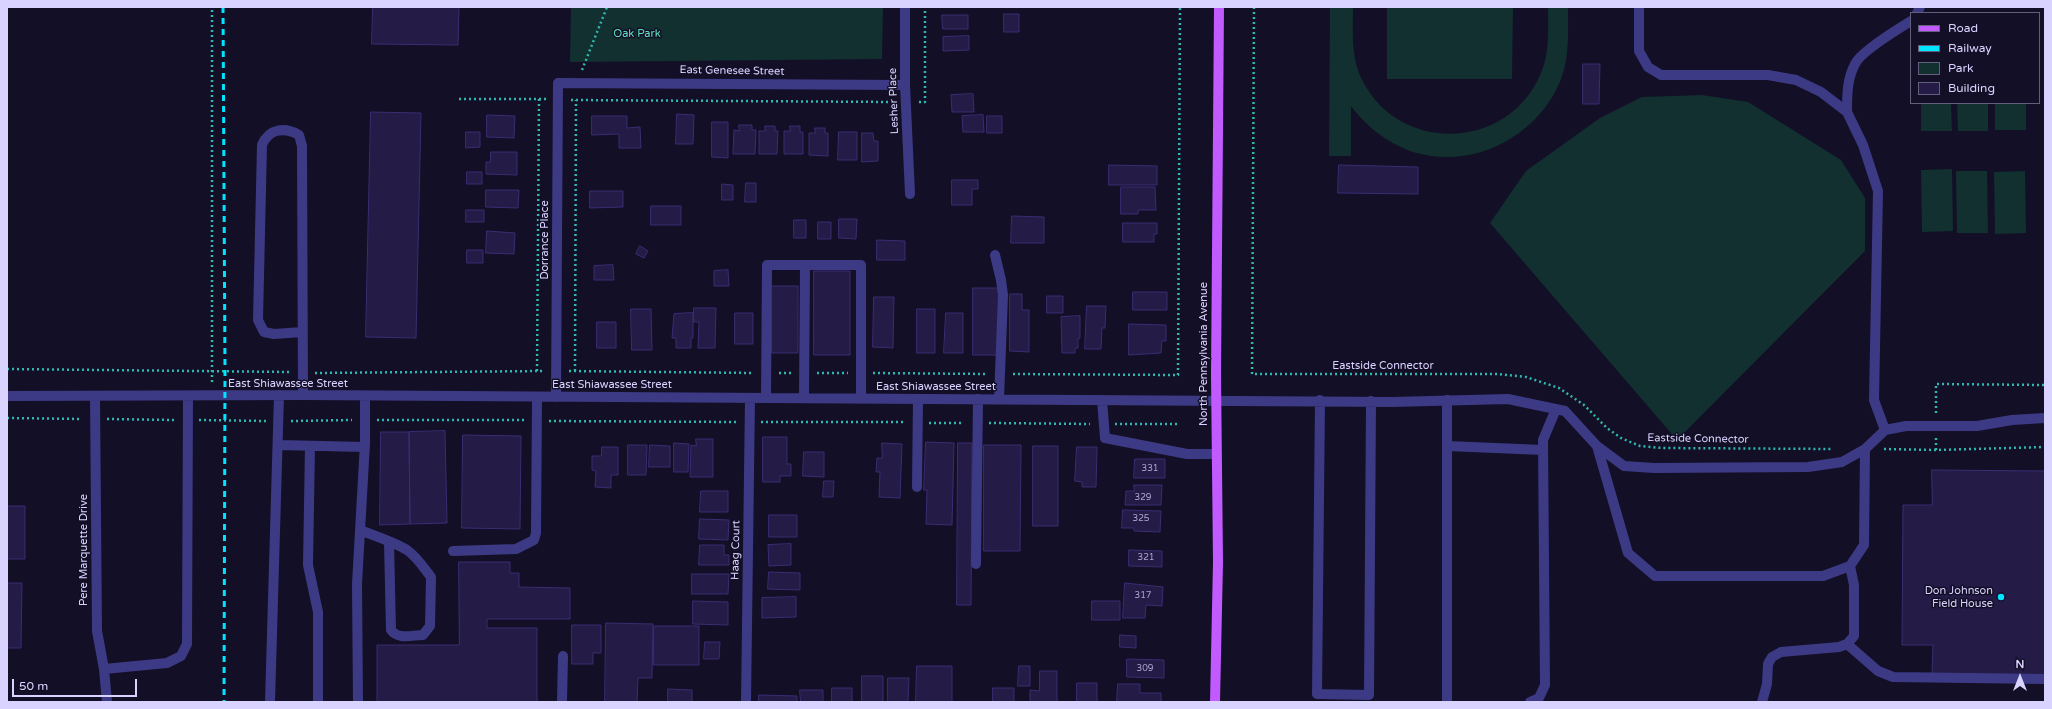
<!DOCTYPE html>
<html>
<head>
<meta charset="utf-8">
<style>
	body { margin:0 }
	#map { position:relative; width:2052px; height:709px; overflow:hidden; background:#130f26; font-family:"Varela Round",sans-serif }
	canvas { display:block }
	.frame { position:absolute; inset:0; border:8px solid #d9d4ff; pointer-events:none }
	.legend { position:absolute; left:1910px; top:12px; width:130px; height:92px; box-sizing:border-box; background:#130f26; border:1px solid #625e7d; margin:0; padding:5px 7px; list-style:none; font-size:12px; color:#d9d4ff }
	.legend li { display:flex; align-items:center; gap:8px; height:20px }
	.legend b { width:20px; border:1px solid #625e7d }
	.north { position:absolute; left:2000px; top:657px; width:40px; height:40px; -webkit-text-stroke:3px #130f26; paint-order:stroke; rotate:0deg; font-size:11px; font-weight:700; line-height:16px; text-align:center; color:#d9d4ff }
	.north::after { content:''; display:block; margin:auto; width:14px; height:18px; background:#d9d4ff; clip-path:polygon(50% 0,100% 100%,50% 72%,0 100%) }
	.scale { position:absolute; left:12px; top:679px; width:125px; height:18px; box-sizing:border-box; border:2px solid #d9d4ff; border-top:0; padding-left:5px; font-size:12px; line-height:14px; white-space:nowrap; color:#d9d4ff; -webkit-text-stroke:3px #130f26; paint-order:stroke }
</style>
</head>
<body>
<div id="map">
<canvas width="2052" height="709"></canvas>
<div class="frame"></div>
<ul class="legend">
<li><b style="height:5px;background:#c25bff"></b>Road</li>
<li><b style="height:5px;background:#00e5ff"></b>Railway</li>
<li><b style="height:11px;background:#12302f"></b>Park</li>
<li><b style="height:11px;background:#241b47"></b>Building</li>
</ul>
<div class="north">N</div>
<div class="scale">50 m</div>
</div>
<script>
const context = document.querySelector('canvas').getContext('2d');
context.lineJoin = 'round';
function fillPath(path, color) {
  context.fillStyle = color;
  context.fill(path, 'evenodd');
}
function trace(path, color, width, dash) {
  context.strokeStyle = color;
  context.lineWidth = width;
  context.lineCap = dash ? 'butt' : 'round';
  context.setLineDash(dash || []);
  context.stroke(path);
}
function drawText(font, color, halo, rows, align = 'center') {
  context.font = font + ' "Varela Round",sans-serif';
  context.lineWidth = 3;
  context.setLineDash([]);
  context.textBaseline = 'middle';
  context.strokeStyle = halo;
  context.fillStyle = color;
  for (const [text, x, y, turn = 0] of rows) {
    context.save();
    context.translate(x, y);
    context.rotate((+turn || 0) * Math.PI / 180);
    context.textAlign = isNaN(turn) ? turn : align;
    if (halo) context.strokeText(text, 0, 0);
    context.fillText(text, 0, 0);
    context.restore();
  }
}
fillPath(new Path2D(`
	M571 7H883L882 59 570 62Z
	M1330 7H1353C1353 29 1351 52 1359 73 1393 155 1508 153 1541 73 1550 52 1548 29 1548 7H1568C1568 33 1570 60 1559 84 1530 149 1447 179 1386 139 1372 130 1361 119 1351 106V156H1329Z
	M1387 7H1513L1512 79H1387Z
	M1702 95 1748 102 1841 160 1865 198V251L1677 440 1490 223 1526 171 1600 118 1642 97Z
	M1921 103H1951L1952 131H1921Z
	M1957 103H1988V131H1958Z
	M1995 103H2026V130H1995Z
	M1952 169 1953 231 1922 232 1921 170Z
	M1956 171H1987L1988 233H1957Z
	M2025 171 2026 233 1995 234 1994 172Z`), '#12302f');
const building = new Path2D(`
	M373 7H459L458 45 372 44Z
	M1004 14H1019V32H1004Z
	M942 15H968V29H943Z
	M969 36V50L943 51V37Z
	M1583 64H1600L1599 104H1583Z
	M973 94 974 112H952L951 95Z
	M371 112 421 113 416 338 366 337Z
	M677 114 694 115 693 144H676Z
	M487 115 515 116 514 138 487 137Z
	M983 115 984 132H963L962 116Z
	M592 116H627V128L640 127 641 148H619V134L592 135Z
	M987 116H1002V133H987Z
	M712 122H728V158L712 157Z
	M739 125H752V130H756L755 154H733L734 130 739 131Z
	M765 126H775V131H778L777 154H759V131H765Z
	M790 126H800V132H803V154H784V131H790Z
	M815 128H825V133H828V156L809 155V133H815Z
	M466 132H480V147L466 148Z
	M839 132H857V160H838Z
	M862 133H873L874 141H878V161L862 162Z
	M491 152H517V175L486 174V162H490Z
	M1109 165 1157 166V185H1109Z
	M1339 165 1418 167V194L1338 193Z
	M467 172H482V184H467Z
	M952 180H978V189H972V205H952Z
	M746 183H756V202H745Z
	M722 184 733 185V200H722Z
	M1121 187H1155L1156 210H1138V214H1121Z
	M486 190H519L518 208 486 207Z
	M590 191H623V207L590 208Z
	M651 206H681V225H651Z
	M466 210H484V222H466Z
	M1012 216 1044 217V243H1011Z
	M839 219H857L856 239 839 238Z
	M794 220H806V238H794Z
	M818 222H831V239H818Z
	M1123 223H1157V234H1154V242H1123Z
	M487 231 515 233 514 254 486 253Z
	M877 240 905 241V260H877Z
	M640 246 648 251 644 258 636 254Z
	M467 250H483V263H467Z
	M613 265 614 280H594V266Z
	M728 270 729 286H714V271Z
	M814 271H850V355H814Z
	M771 286H798V353H772Z
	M973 288H1000V355H973Z
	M1133 292H1167V310H1133Z
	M1010 294H1022V310H1029V352L1010 351Z
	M1047 296H1063V313H1047Z
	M874 297H894L893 348 873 347Z
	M1087 306H1106L1105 328H1102L1101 349H1085Z
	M694 308H716L715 348H698L699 322H694Z
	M631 309H651L652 350H632Z
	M917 309H935V353H917Z
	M693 313V338H691V348H676V338H672L674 314Z
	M735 313H753V344H735Z
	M946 313H963V353H944Z
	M1080 316V338L1078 339V348H1075V353H1062L1061 317Z
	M597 322H616V348H597Z
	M1129 324 1166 325V341H1162L1161 353 1129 355Z
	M445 431 447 523 410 524 409 432Z
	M381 432H409L410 524 380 525Z
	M463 435 521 436 520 529 462 528Z
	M763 437H787V464H791V476H780V482H763Z
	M696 439H713V477H690L691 445 696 446Z
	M926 442 954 443 952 525 926 524 927 490H924Z
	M674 443 689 444 688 472H674Z
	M882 443 902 444 900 498 879 497 880 472H876L877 458H882Z
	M958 443H972L971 605H957Z
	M628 445H647L646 475H628Z
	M650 445 670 446V467H649Z
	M984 445H1021L1020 551H984Z
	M1033 446H1058V526H1033Z
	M602 447H618V475H611V488L595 487 596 471 592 470V456H601Z
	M1077 447H1097L1096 487H1082V482L1075 481Z
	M804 452H824V477L803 476Z
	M1135 459H1165V478H1134Z
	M1932 470 2045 471V675H1932L1933 645H1902L1903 505H1932Z
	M824 481H834L833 497H823Z
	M1134 485H1162L1161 505H1125L1126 491H1134Z
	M701 491H728V512H700Z
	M7 506H25V559H7Z
	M1123 510 1161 511 1160 532 1134 531V528H1122Z
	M769 515H797V537H769Z
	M700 519 729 520 728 540 699 539Z
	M791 544V565L769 566 768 545Z
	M700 545H724V555H729V565H699Z
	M1129 550 1162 551V567L1129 566Z
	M459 562H510V573H519V587L570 588V619H487V628H537V702H377V645H459Z
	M769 572 800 573V590L768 589Z
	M692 574H729L728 594H692Z
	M7 583H22L21 648H7Z
	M1125 583 1163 587 1162 606 1146 605 1145 618H1123Z
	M796 597V617L762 618V598Z
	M693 601 728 602V625L693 624Z
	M1092 601H1120V620H1092Z
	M606 623 653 624 652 678H638L637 702H605Z
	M572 625H601V653H593V664H572Z
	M654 626H699V665H654Z
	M1120 635 1136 636V648L1120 647Z
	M705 642H720L719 659H704Z
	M1127 659 1164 660V678L1127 677Z
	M917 666H952V702H916Z
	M1019 666H1030V686H1018Z
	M1040 671H1057V702H1030V690L1039 691Z
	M862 676H883V702H862Z
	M888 678H909L908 702H888Z
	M1077 683H1097V702H1077Z
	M1118 684H1140V693H1161V702H1117Z
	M832 688H852V702H832Z
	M993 688H1014V702H993Z
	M668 689 692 690V702H668Z
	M800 690H823V702H801Z
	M759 695 797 696V702H759Z`);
fillPath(building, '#241b47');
trace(building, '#3b2d73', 1);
trace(new Path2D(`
	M1254 7 1252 374H1497L1526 377 1559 388 1584 405 1607 428 1621 438 1640 446 1662 448 1833 449
	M582 70 607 7
	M459 99H546
	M571 100 894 102
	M919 102H925V7
	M7 369 290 372
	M537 371 539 99
	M569 371 754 373
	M575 371 576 100
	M315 373 544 371
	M779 373H792
	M817 373H848
	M873 373 988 374
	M1013 374 1178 375 1180 7
	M212 382V7
	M1936 413V384L2045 385
	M7 418 82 419
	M107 419 174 420
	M199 420 266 421
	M377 420H524
	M291 421 352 420
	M549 421 736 422
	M761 422H904
	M929 423H964
	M989 423 1090 424
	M1115 424H1178
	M1884 449 1936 450 2045 447
	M1936 450V438`), '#2fb8b0', 2.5, [2, 3]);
trace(new Path2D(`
	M905 7V85L910 194
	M1639 7V51L1648 67 1661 75H1768L1796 80 1821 92 1847 112 1863 145 1878 191 1874 400 1885 430
	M1917 13 1920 7
	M1847 112C1847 95 1847 79 1855 64 1861 51 1898 29 1911 21
	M995 255 1001 280 1003 295 999 399
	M302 332 274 334 264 332 258 320 262 145C269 128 285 127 299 135L302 146 303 395
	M7 396 303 395 1392 402 1508 399 1565 411 1597 446 1628 553 1655 576H1823L1850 566 1864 545 1865 449 1885 430 1906 426H1977L2012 420 2045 418
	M95 397 97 631 104 669 107 702
	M556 397 558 83 905 85
	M766 398 767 265H861V399
	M804 398 805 265
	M1102 400 1105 438 1187 454H1216
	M1320 400 1317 694 1369 695 1371 401
	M1447 400V702
	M278 445 365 447
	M310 446 308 565 318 612V702
	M1447 446 1543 450
	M1597 446 1624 466 1654 468 1808 467 1842 462 1865 449
	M917 487 918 399
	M360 530C375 536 394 542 407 550 417 557 424 568 431 577L430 626 423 635C412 635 398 640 391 630L389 542
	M453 551 516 549 534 540 536 533 537 397
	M976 564 978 399
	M1847 644 1878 671 1893 677 2045 679
	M104 669 167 663 181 656 187 644 188 396
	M270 702 279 395
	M358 702 357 584 365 443V396
	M562 702 563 656
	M746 702 750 398
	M1530 702 1539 698 1545 685 1543 440 1556 409
	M1762 702 1767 684 1768 664 1772 657 1781 652 1839 647 1847 644 1854 636V585L1850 566`), '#3d3a85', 10);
trace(new Path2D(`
	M1215 702 1218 562 1216 374 1219 7`), '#c25bff', 10);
trace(new Path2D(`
	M223 7 225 371 224 702`), '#00e5ff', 3, [6, 5]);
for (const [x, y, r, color] of [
	[2001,597,4,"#00e5ff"]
]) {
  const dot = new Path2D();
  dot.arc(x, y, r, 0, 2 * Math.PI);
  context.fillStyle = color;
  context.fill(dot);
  trace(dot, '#130f26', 1.5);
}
drawText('9px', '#aca6d1', null, [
	["331",1150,469],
	["329",1143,498],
	["325",1141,519],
	["321",1146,558],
	["317",1143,596],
	["309",1145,669]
]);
drawText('11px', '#5fe0c0', '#130f26', [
	["Oak Park",637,34]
]);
drawText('11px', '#d9d4ff', '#130f26', [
	["East Genesee Street",732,71,1],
	["Lesher Place",894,101,-92],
	["Dorrance Place",545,240,-90],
	["North Pennsylvania Avenue",1204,354,-90],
	["Eastside Connector",1383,366],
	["East Shiawassee Street",288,384],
	["East Shiawassee Street",612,385],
	["East Shiawassee Street",936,387],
	["Eastside Connector",1698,439,1],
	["Pere Marquette Drive",84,550,-90],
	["Haag Court",736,550,-89]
]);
drawText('11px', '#d9d4ff', '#130f26', [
	["Don Johnson",1993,591],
	["Field House",1993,604]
], 'right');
</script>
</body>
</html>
